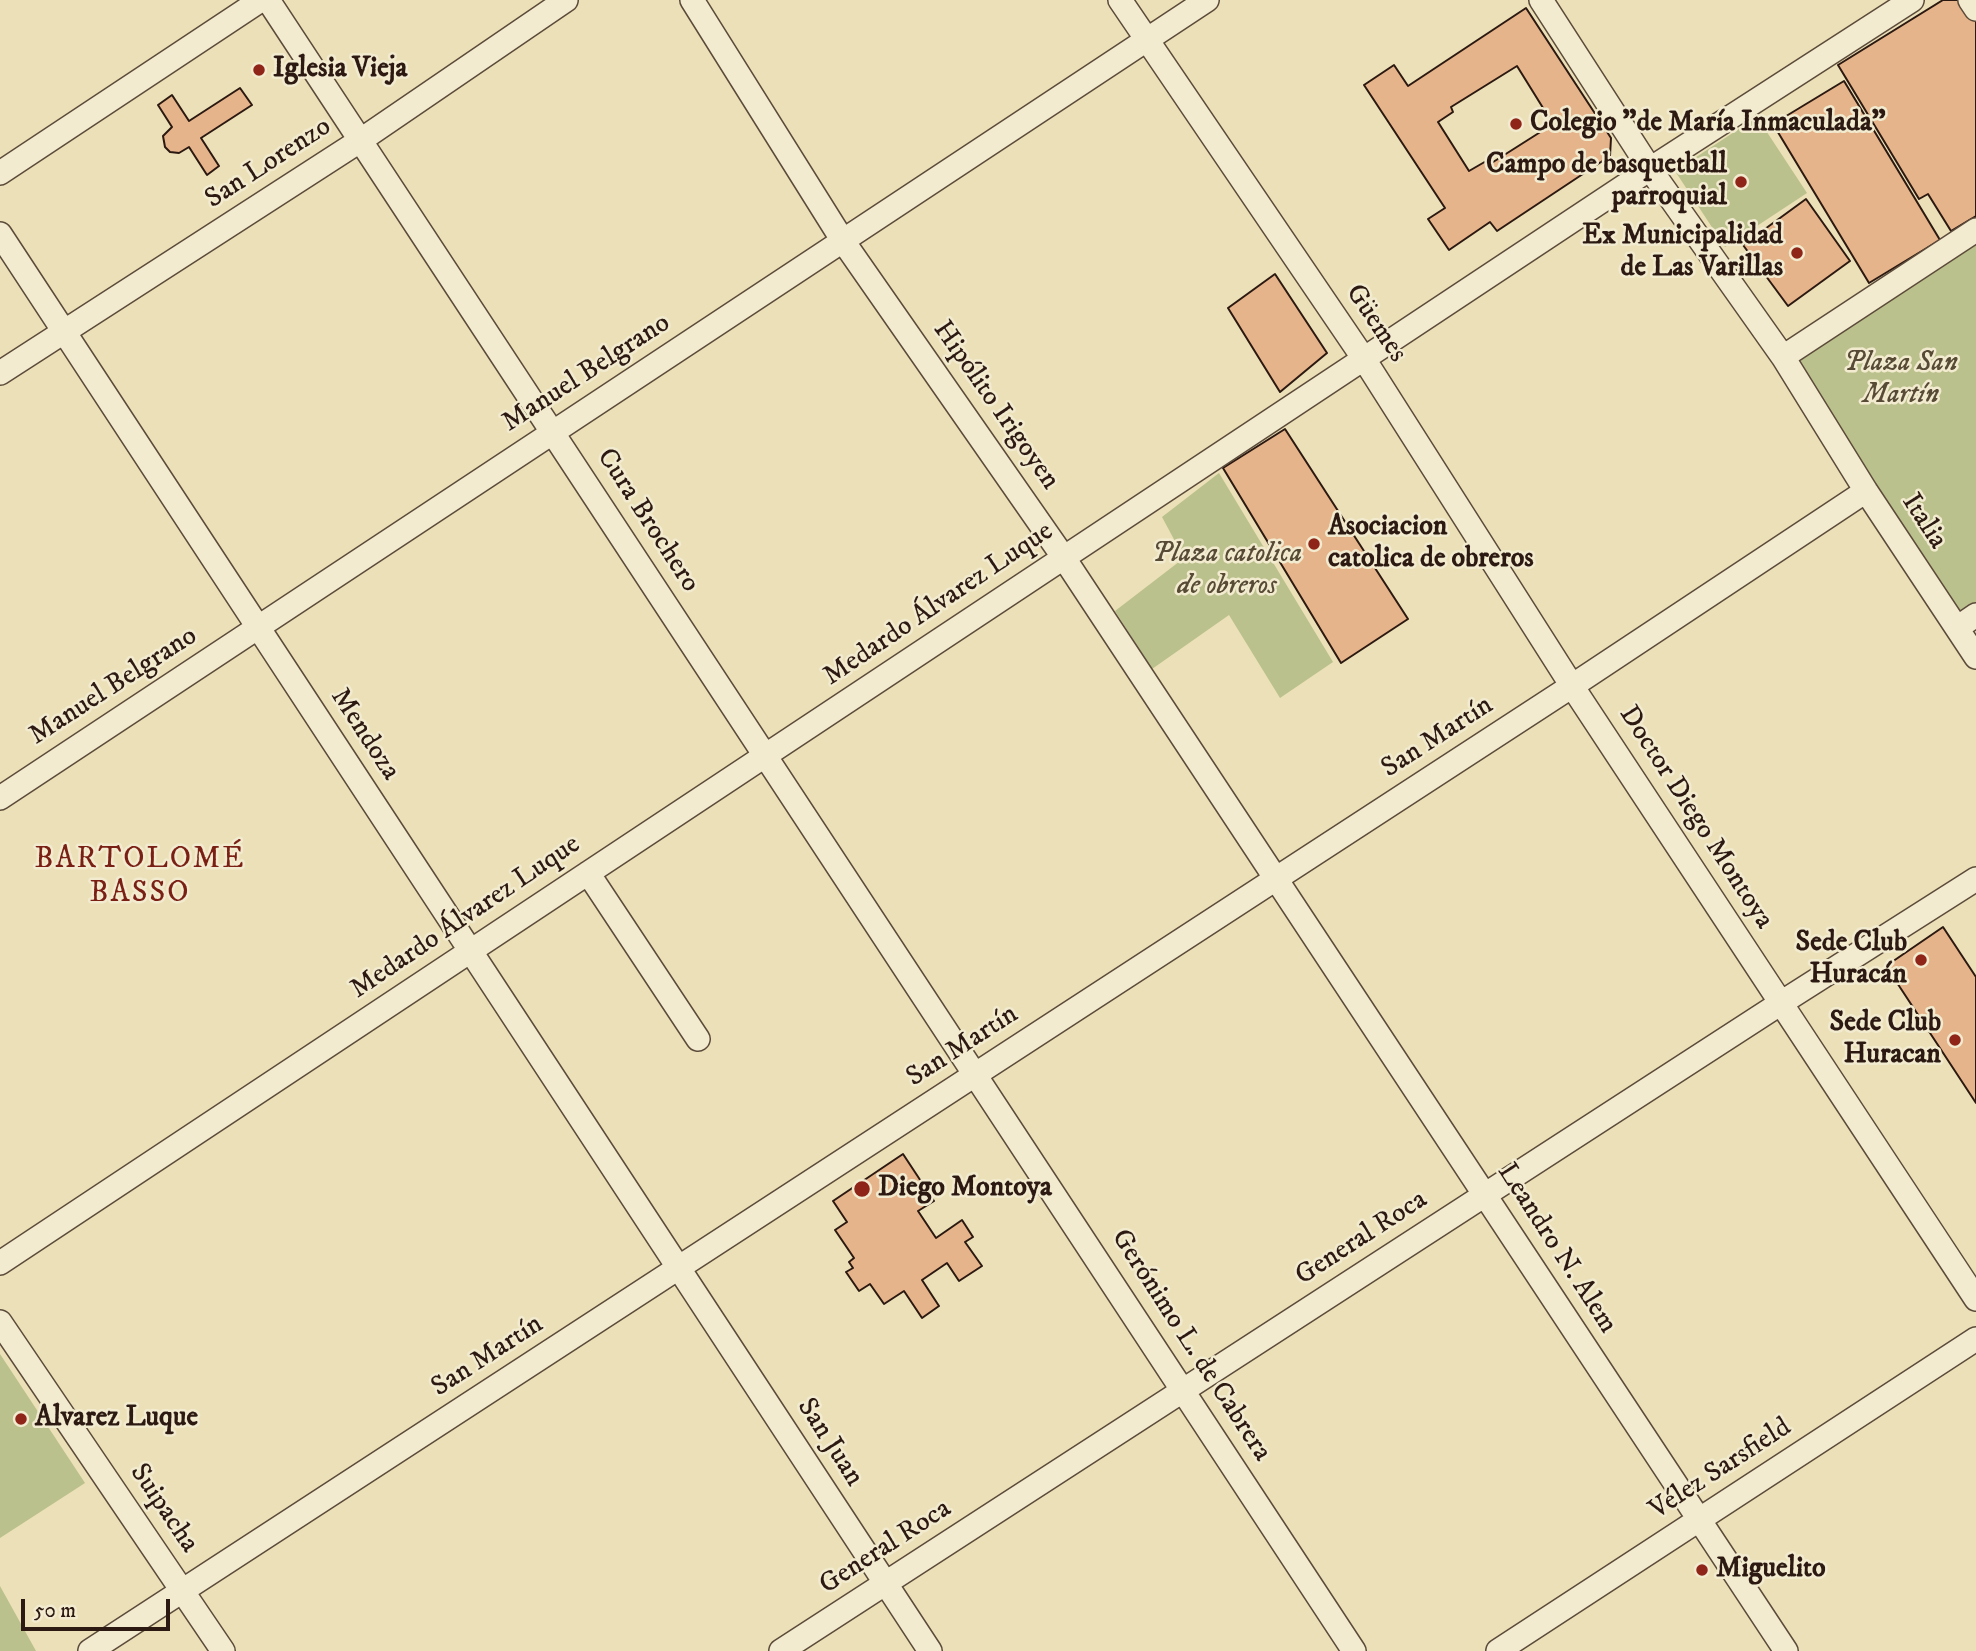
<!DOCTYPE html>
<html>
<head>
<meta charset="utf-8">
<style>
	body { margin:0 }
	#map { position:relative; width:1976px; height:1651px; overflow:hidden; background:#ebe0b7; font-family:"IM FELL DW Pica",serif }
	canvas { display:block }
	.scale { position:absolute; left:21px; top:1599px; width:149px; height:32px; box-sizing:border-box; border:4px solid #2c1911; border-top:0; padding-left:9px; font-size:21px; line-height:24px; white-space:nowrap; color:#2c1911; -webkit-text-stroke:5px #f2ebd0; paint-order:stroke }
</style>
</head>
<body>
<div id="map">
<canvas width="1976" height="1651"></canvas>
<div class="scale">50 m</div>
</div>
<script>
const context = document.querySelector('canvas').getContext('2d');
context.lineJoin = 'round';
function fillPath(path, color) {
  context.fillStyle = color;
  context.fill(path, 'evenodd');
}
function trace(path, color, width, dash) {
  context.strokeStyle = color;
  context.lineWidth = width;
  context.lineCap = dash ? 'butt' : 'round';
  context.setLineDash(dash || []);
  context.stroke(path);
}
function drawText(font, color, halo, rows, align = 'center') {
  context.font = font + ' "IM FELL DW Pica",serif';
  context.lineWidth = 5;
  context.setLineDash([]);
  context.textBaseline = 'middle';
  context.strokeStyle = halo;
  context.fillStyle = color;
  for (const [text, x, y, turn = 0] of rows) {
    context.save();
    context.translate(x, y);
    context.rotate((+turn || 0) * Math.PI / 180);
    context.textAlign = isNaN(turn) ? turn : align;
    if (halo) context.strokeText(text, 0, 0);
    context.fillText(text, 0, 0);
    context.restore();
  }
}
fillPath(new Path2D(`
	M1757 117 1807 193 1725 247 1675 171Z
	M1976 239V603L1959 614 1797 359Z
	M1219 473 1333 662 1280 698 1229 615 1152 669 1115 611 1184 558 1162 517Z
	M0 1354 85 1483 0 1538Z
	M0 1586 36 1651H0Z`), '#bbc18c');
const building = new Path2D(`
	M1943 0H1965L1976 18V216L1951 231 1928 194 1919 199 1838 65Z
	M1526 8 1611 138 1610 156 1497 231 1490 222 1449 250 1428 219 1445 208 1364 85 1394 65 1408 86ZM1517 66 1553 124 1490 164 1488 160 1469 171 1438 122 1453 112 1451 107Z
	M1844 81 1940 240 1869 283 1773 124Z
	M240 88 252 105 201 138 219 166 207 175 189 147 179 153 170 152 165 147 163 136 172 127 158 105 172 95 189 121Z
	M1806 199 1850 261 1788 306 1743 245Z
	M1275 274 1327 353 1280 392 1228 308Z
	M1285 429 1408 619 1341 663 1223 468Z
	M1943 927 1976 977V1103L1886 966Z
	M903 1154 934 1201 918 1211 936 1238 962 1220 973 1237 965 1242 982 1266 959 1281 947 1263 922 1280 939 1306 922 1318 904 1291 884 1304 870 1284 859 1291 846 1272 853 1268 849 1262 854 1258 835 1230 847 1222 833 1201Z`);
fillPath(building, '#e6b48a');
trace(building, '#2c1911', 2);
const street = new Path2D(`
	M268 0 1354 1651
	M692 0 843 241 1064 558 1786 1651
	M1120 0 1364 359 1572 686 1976 1299
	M1541 0 1650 169 1783 357 1866 491 1976 657
	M1970 0 1976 9
	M0 173 261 0
	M0 234 930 1651
	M1783 357 1976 230
	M0 373 361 140 566 0
	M1957 628 1976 615
	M0 798 1207 0
	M588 873 698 1039
	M0 1263 1650 169 1912 0
	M0 1322 223 1651
	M90 1651 1572 686 1866 491
	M781 1651 1781 1003 1976 879
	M1498 1651 1976 1339`);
trace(street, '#5c4b3a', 26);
trace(street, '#f2ebd0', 23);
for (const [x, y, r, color] of [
	[259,70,7,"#8f2418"],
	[1516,124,7,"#8f2418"],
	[1741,182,7,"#8f2418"],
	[1797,253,7,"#8f2418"],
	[1314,544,7,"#8f2418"],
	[1921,960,7,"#8f2418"],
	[1955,1040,7,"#8f2418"],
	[862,1189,9,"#8f2418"],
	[21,1419,7,"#8f2418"],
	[1702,1570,7,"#8f2418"]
]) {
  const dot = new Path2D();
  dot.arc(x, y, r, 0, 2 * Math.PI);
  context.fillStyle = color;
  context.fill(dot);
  trace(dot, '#f2ebd0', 2.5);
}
drawText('bold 28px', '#2c1911', '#f2ebd0', [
	["Iglesia Vieja",273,70],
	["Colegio \"de María Inmaculada\"",1530,124],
	["Campo de basquetball",1727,166,"right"],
	["parroquial",1727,198,"right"],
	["Ex Municipalidad",1783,237,"right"],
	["de Las Varillas",1783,269,"right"],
	["Asociacion",1328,528],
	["catolica de obreros",1328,560],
	["Sede Club",1907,944,"right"],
	["Huracán",1907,976,"right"],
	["Sede Club",1941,1024,"right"],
	["Huracan",1941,1056,"right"],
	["Diego Montoya",878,1189],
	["Alvarez Luque",35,1419],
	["Miguelito",1716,1570]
], 'left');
drawText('28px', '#2c1911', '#f2ebd0', [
	["San Lorenzo",269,164,-33],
	["Güemes",1375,324,56],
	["Manuel Belgrano",587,374,-33],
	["Hipólito Irigoyen",995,406,55],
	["Cura Brochero",647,521,57],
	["Italia",1923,522,57],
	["Medardo Álvarez Luque",939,605,-34],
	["Manuel Belgrano",114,687,-33],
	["Mendoza",364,735,57],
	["San Martín",1438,738,-33],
	["Doctor Diego Montoya",1695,818,57],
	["Medardo Álvarez Luque",466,918,-34],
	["San Martín",963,1047,-33],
	["General Roca",1362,1239,-33],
	["Leandro N. Alem",1556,1249,57],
	["Gerónimo L. de Cabrera",1190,1346,57],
	["San Martín",488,1357,-33],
	["San Juan",829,1443,57],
	["Vélez Sarsfield",1721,1470,-33],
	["Suipacha",163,1509,56],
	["General Roca",886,1548,-33]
]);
drawText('italic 28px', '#574b36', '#f2ebd0', [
	["Plaza San",1901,364],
	["Martín",1901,396],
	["Plaza catolica",1227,555],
	["de obreros",1227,587]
]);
context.letterSpacing = '2px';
drawText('30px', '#7a1f14', '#f2ebd0', [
	["BARTOLOMÉ",140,861],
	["BASSO",140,895]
]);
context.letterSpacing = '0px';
</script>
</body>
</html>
